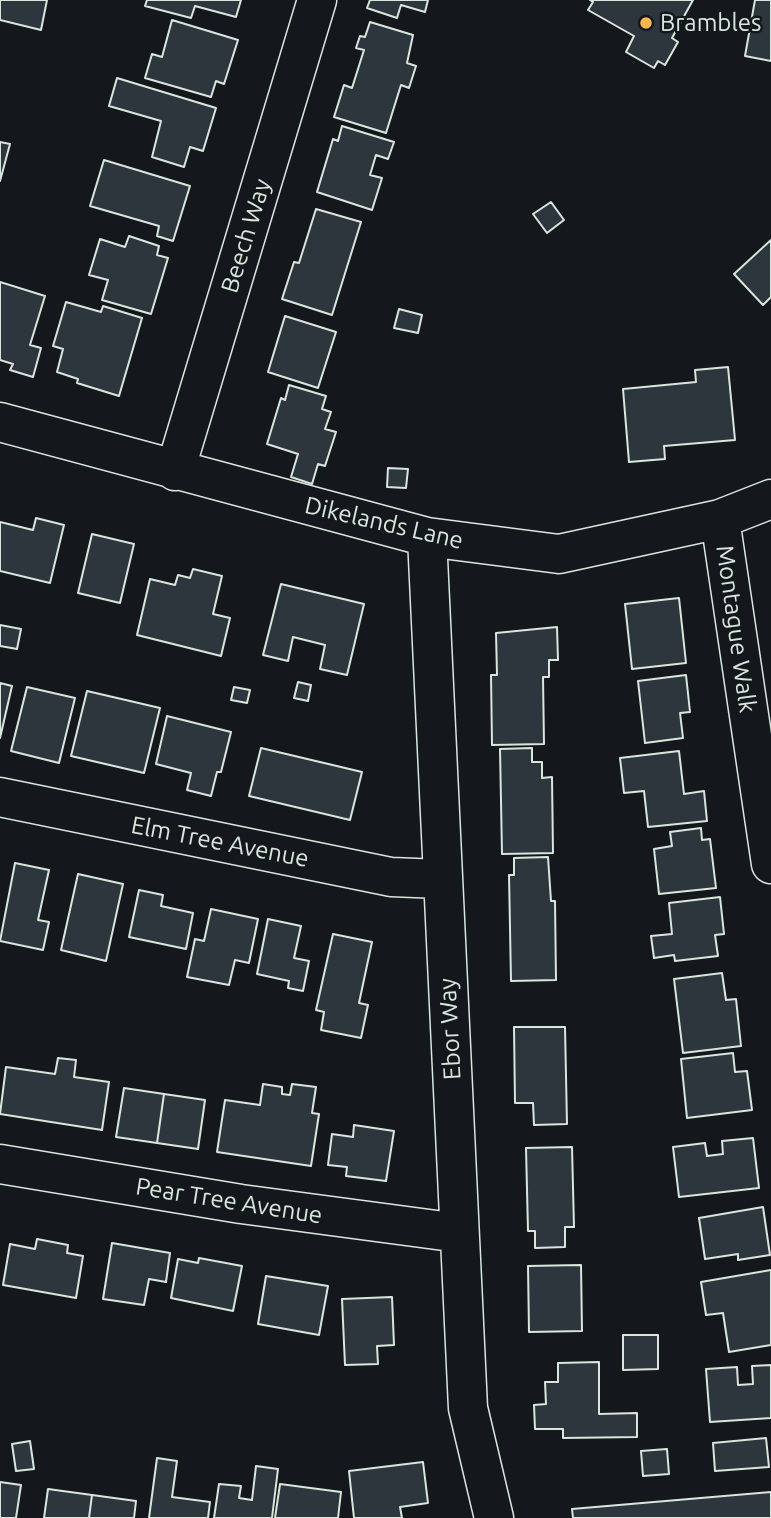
<!DOCTYPE html>
<html>
<head>
<meta charset="utf-8">
<style>
	body { margin:0 }
	canvas { display:block; background:#14181c }
</style>
</head>
<body>
<canvas width="771" height="1518"></canvas>
<script>
const context = document.querySelector('canvas').getContext('2d');
context.lineJoin = 'round';
function fillPath(path, color) {
  context.fillStyle = color;
  context.fill(path, 'evenodd');
}
function trace(path, color, width, dash) {
  context.strokeStyle = color;
  context.lineWidth = width;
  context.lineCap = dash ? 'butt' : 'round';
  context.setLineDash(dash || []);
  context.stroke(path);
}
function drawText(font, color, halo, rows, align = 'center') {
  context.font = font + ' Ubuntu,sans-serif';
  context.lineWidth = 5;
  context.setLineDash([]);
  context.textBaseline = 'middle';
  context.strokeStyle = halo;
  context.fillStyle = color;
  for (const [text, x, y, turn = 0] of rows) {
    context.save();
    context.translate(x, y);
    context.rotate((+turn || 0) * Math.PI / 180);
    context.textAlign = isNaN(turn) ? turn : align;
    if (halo) context.strokeText(text, 0, 0);
    context.fillText(text, 0, 0);
    context.restore();
  }
}
const building = new Path2D(`
	M0 0H47L41 30 0 20Z
	M147 0H241L236 17 195 6 191 18 145 6Z
	M370 0H428L425 12 401 5 397 18 367 8Z
	M590 0H693L672 38 678 42 665 65 658 61 654 68 626 52 634 36 588 10 593 2Z
	M755 0H771V61L745 56Z
	M172 20 238 40 224 84 216 81 211 97 145 78 152 54 162 57Z
	M370 22 413 35 407 63 416 66 409 88 401 85 386 133 334 117 344 85 352 88 364 50 356 48 360 36 365 37Z
	M117 78 216 108 203 151 190 147 184 167 152 157 161 121 109 106Z
	M342 126 394 142 388 159 376 155 370 175 382 178 372 210 317 192 333 139 338 141Z
	M0 142 10 144 0 181Z
	M104 160 190 186 173 241 157 236 159 226 90 206Z
	M551 202 564 220 547 233 533 214Z
	M316 209 361 222 332 315 282 299 294 262 299 263Z
	M129 236 159 246 157 255 168 258 151 314 102 300 108 280 89 275 100 239 125 247Z
	M771 240V297L763 305 734 274Z
	M0 282 45 296 30 345 41 348 33 377 10 370 13 364 0 360Z
	M66 302 101 312 103 306 142 318 119 396 77 383 78 379 57 372 63 349 53 346Z
	M399 309 422 315 418 333 394 328Z
	M285 316 336 332 318 388 268 372Z
	M728 367 735 440 664 446 665 459 629 462 623 389 696 382 695 370Z
	M289 385 326 396 322 409 331 412 325 429 336 432 325 466 318 464 312 484 291 477 298 454 267 444 281 398 285 400Z
	M388 468 408 469 406 488 387 487Z
	M36 518 64 525 50 583 0 571V522L33 530Z
	M92 534 134 544 120 603 78 593Z
	M193 569 222 576 213 614 230 618 221 656 137 635 150 579 175 585 178 575 190 578Z
	M281 584 364 604 347 675 320 669 325 645 293 637 288 661 263 655Z
	M679 598 686 663 632 669 625 604Z
	M0 625 21 629 17 649 0 646Z
	M557 627 558 660H549V677H543L544 744 492 745 491 675H497L496 633Z
	M686 675 690 712 680 713 683 738 645 743 638 681Z
	M298 682 311 685 308 701 294 698Z
	M0 683 12 686 0 738Z
	M27 687 75 698 59 763 11 751Z
	M234 687 250 690 247 703 231 700Z
	M87 691 160 708 144 773 71 756Z
	M167 716 231 732 221 772H217L211 796 187 790 191 773 156 764Z
	M261 748 362 772 350 820 249 796Z
	M532 748V762H542V778L552 777 553 853 502 854 500 749Z
	M679 751 684 794 704 791 707 821 648 827 644 791 624 793 620 758Z
	M701 828 702 840 710 839 716 888 659 894 654 849 672 846 670 832Z
	M548 857 551 901H555L556 980 511 981 509 875H514V858Z
	M15 863 49 870 38 920 49 922 43 950 0 941Z
	M78 874 123 884 106 961 61 950Z
	M139 890 163 895 161 906 193 913 186 949 129 937Z
	M720 897 724 934 715 935 718 956 675 961 674 955 654 958 651 936 672 934 669 903Z
	M211 909 258 919 249 963 235 960 229 985 187 977 195 939 204 941Z
	M268 919 301 926 294 958 309 961 303 991 288 988 289 981 257 974Z
	M333 934 372 942 359 1003 368 1005 361 1038 321 1030 324 1012 316 1010Z
	M722 973 726 1000 736 999 741 1046 683 1053 674 979Z
	M514 1027H565L567 1124 534 1125 533 1103H515Z
	M733 1053 735 1072 747 1071 752 1110 687 1118 681 1059Z
	M58 1058 76 1060 74 1077 109 1082 102 1130 0 1114 6 1067 55 1074Z
	M263 1084 282 1087V1094L290 1095 292 1084 316 1087 312 1113 319 1114 311 1166 217 1152 225 1100 260 1105Z
	M124 1088 164 1094 157 1143 116 1137Z
	M164 1094 205 1100 198 1149 157 1143Z
	M354 1125 394 1131 386 1181 346 1176 347 1167 328 1165 332 1134 353 1137Z
	M753 1138 759 1188 679 1197 673 1147 705 1143 707 1156 723 1154 722 1141Z
	M572 1147 574 1227H565V1247L535 1248V1231H528L526 1148Z
	M763 1207 770 1255 738 1260V1254L705 1259 699 1218Z
	M37 1239 68 1245 67 1253 83 1256 76 1298 3 1285 10 1244 35 1249Z
	M112 1243 170 1253 166 1282 149 1279 144 1305 103 1299Z
	M199 1258 242 1266 233 1311 171 1298 178 1259 198 1263Z
	M581 1265 582 1331 529 1332 528 1266Z
	M771 1270V1345L729 1352 723 1313 706 1315 701 1282Z
	M266 1276 328 1286 319 1335 258 1324Z
	M392 1297 394 1345 377 1346 378 1364 345 1365 342 1299Z
	M623 1335H658V1369L623 1370Z
	M599 1362V1414L637 1413V1437L563 1438V1429H535L534 1405 546 1404 545 1382H558V1363Z
	M771 1365V1418L710 1422 706 1369 737 1367 738 1385 753 1384 752 1366Z
	M766 1438 769 1467 715 1471 713 1443Z
	M30 1441 34 1469 16 1471 12 1444Z
	M667 1449 669 1474 643 1476 641 1451Z
	M157 1458 177 1461 172 1497 210 1502 208 1518H149Z
	M423 1462 428 1503 400 1507 402 1518H354L349 1471Z
	M256 1466 278 1469 272 1518H214L219 1484 241 1486 239 1498 252 1500Z
	M0 1482 21 1485 16 1518H0Z
	M280 1484 341 1492 338 1518H275Z
	M48 1489 92 1495 89 1518H44Z
	M771 1492V1518H573L572 1509Z
	M92 1495 136 1501 134 1518H89Z`);
fillPath(building, '#2c363c');
trace(building, '#d8e6dc', 2);
const minor = new Path2D(`
	M0 422 427 537 559 554 720 519 771 499
	M175 471 317 0
	M720 519 771 864
	M427 537 468 1408 494 1518
	M0 797 391 877 441 879
	M0 1164 241 1204 459 1233`);
trace(minor, '#d8e6dc', 41);
trace(minor, '#14181c', 38);
for (const [x, y, r, color] of [
	[646,23,7,"#ffb74d"]
]) {
  const dot = new Path2D();
  dot.arc(x, y, r, 0, 2 * Math.PI);
  context.fillStyle = color;
  context.fill(dot);
  trace(dot, '#14181c', 2.5);
}
drawText('24px', '#d8e6dc', '#14181c', [
	["Brambles",660,23]
], 'left');
drawText('24px', '#d8e6dc', '#14181c', [
	["Beech Way",246,236,-73],
	["Dikelands Lane",384,523,13],
	["Montague Walk",736,629,82],
	["Elm Tree Avenue",220,842,11],
	["Ebor Way",450,1029,-93],
	["Pear Tree Avenue",229,1201,9]
]);
</script>
</body>
</html>
